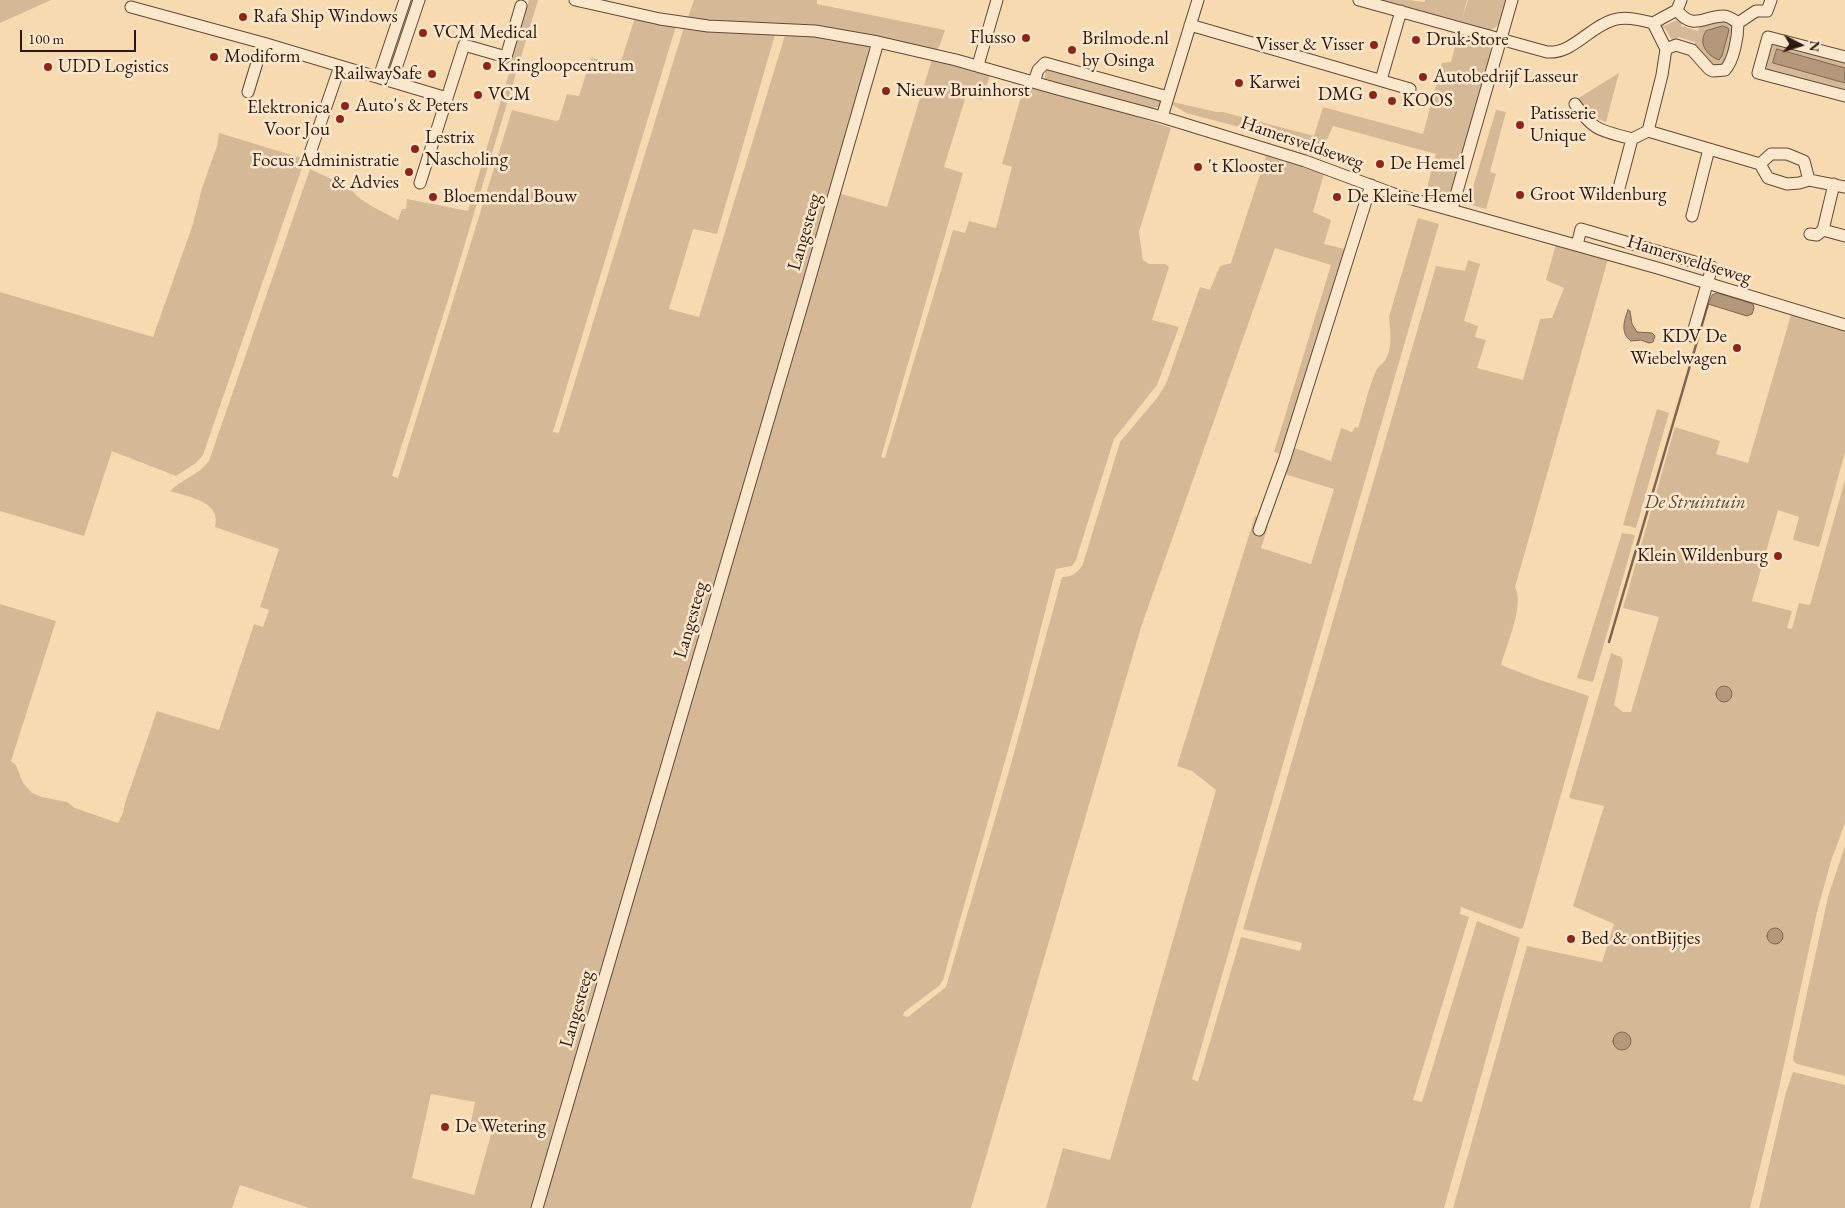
<!DOCTYPE html>
<html>
<head>
<meta charset="utf-8">
<style>
	body { margin:0 }
	#map { position:relative; width:1845px; height:1208px; overflow:hidden; background:#f8dab1; font-family:"EB Garamond",serif }
	canvas { display:block }
	.north { position:absolute; left:1775px; top:20px; width:50px; height:50px; -webkit-text-stroke:4px #fae7cc; paint-order:stroke; rotate:95deg; font-size:14px; font-weight:700; line-height:20px; text-align:center; color:#2c1911 }
	.north::after { content:''; display:block; margin:auto; width:18px; height:22px; background:#2c1911; clip-path:polygon(50% 0,100% 100%,50% 72%,0 100%) }
	.scale { position:absolute; left:20px; top:30px; width:116px; height:22px; box-sizing:border-box; border:2px solid #2c1911; border-top:0; padding-left:6px; font-size:15px; line-height:18px; white-space:nowrap; color:#2c1911; -webkit-text-stroke:4px #fae7cc; paint-order:stroke }
</style>
</head>
<body>
<div id="map">
<canvas width="1845" height="1208"></canvas>
<div class="north">N</div>
<div class="scale">100 m</div>
</div>
<script>
const context = document.querySelector('canvas').getContext('2d');
context.lineJoin = 'round';
function fillPath(path, color) {
  context.fillStyle = color;
  context.fill(path, 'evenodd');
}
function trace(path, color, width, dash) {
  context.strokeStyle = color;
  context.lineWidth = width;
  context.lineCap = dash ? 'butt' : 'round';
  context.setLineDash(dash || []);
  context.stroke(path);
}
function drawText(font, color, halo, rows, align = 'center') {
  context.font = font + ' "EB Garamond",serif';
  context.lineWidth = 5;
  context.setLineDash([]);
  context.textBaseline = 'middle';
  context.strokeStyle = halo;
  context.fillStyle = color;
  for (const [text, x, y, turn = 0] of rows) {
    context.save();
    context.translate(x, y);
    context.rotate((+turn || 0) * Math.PI / 180);
    context.textAlign = isNaN(turn) ? turn : align;
    if (halo) context.strokeText(text, 0, 0);
    context.fillText(text, 0, 0);
    context.restore();
  }
}
fillPath(new Path2D(`
	M0 0H51L0 23Z
	M529 0H538L448 300 392 476 398 478 512 110 556 121 559 120 567 94 579 96 591 58 620 64 635 18 676 26 553 432 559 433 684 27 702 31 775 35 717 234 693 229 669 309 699 317 785 35 818 37 870 46 872 50 545 1159 533 1208H309L240 1185 232 1208H0V604L56 621 11 761 16 765 23 783 32 793 42 797 67 802 75 808 118 823 123 813 125 803 157 711 219 730 254 624 263 627 269 610 260 607 279 549 215 527C222 501 188 497 170 491 182 479 199 475 209 461L310 169 352 189C355 200 388 214 398 220L402 209H406L407 199 468 211 510 70 509 62ZM431 1094 475 1102 470 1127 492 1131 474 1195 412 1178Z
	M694 0H817V4L945 30 940 45 936 51 888 39 808 24 730 23 688 17Z
	M1377 0H1409L1425 2V0H1467L1462 19 1468 0H1508C1504 13 1502 29 1486 31Z
	M1674 15 1682 21 1681 26 1698 31 1700 26 1724 19 1735 28 1727 62 1714 68 1694 47 1695 42 1678 37 1676 43H1667L1672 40 1665 28 1659 30 1661 21 1664 26 1677 20Z
	M1466 36 1487 43 1491 49 1490 55 1492 56 1450 195 1442 196 1425 195 1436 154 1333 126 1323 149 1186 113 1173 105V102L1217 112H1223L1314 136 1323 107 1423 134 1442 63 1451 62 1457 40 1464 42Z
	M1772 39 1845 58V68L1777 49 1773 63 1845 83V92L1762 70Z
	M932 59 990 75 982 100 966 96 944 167 963 173 881 457 885 458 953 230 965 233 969 221 996 228 1012 167 1002 164 1024 86 1110 108 1171 128 1139 232 1143 260 1149 264H1165L1169 267 1152 320 1179 327 1157 385 1114 439 1076 560 1072 566 1056 569 1024 694 943 980 939 986 904 1012 903 1016 908 1017 946 987 1011 764 1062 577C1072 577 1078 573 1083 564L1120 442 1157 398 1166 384 1200 287 1210 290 1220 266 1231 263 1266 156 1324 174 1313 212 1331 220 1324 244 1345 249 1281 454 1274 452 1331 265 1275 248 1141 627 971 1208H539L838 193 887 207Z
	M1047 69 1164 101 1160 107 1151 108 1045 81V74Z
	M1619 73 1606 122 1594 117 1577 99Z
	M1496 110 1506 112 1490 172 1496 174 1486 209 1468 204Z
	M219 133 305 159 203 455 196 463 176 476 112 451 84 536 0 511V292L153 337 193 224 202 188 217 146Z
	M1418 218 1439 224 1192 1079 1198 1082 1241 937 1300 951 1302 943 1243 929 1436 266 1465 271 1468 260 1480 264 1464 321 1478 326 1475 337 1486 340 1477 368 1523 380 1540 319 1552 318 1564 288 1546 280 1556 244 1608 259 1515 587C1525 604 1506 646 1501 665L1540 680 1589 696 1523 928 1520 929 1461 907 1460 914 1469 917 1413 1100 1422 1102 1477 921 1520 938 1444 1208H1046L1063 1148 1110 1160 1216 790 1192 771 1177 766 1255 516 1263 520 1268 527 1261 548 1311 564 1334 489 1284 474 1292 447 1331 461 1341 428 1352 432 1355 427 1358 428C1364 409 1368 389 1376 371 1378 366 1383 364 1386 359 1393 347 1390 330 1389 317Z
	M1791 315 1845 332V452L1819 547 1793 540 1799 517 1778 510 1752 601 1792 611 1787 628 1792 629 1799 603 1810 605 1845 480V823L1831 861 1817 912 1779 1088 1750 1208H1453L1527 946 1602 962 1614 924 1573 906 1604 806 1569 798 1611 653 1621 657 1623 661 1614 705 1623 712H1631L1659 617 1623 608 1675 427 1720 441 1716 454 1748 463Z
	M1657 409 1669 413 1636 528 1623 525Z
	M1622 533 1635 535 1593 682 1577 678Z
	M1845 846V1076L1797 1064 1794 1062 1793 1057 1828 897Z
	M1793 1072 1845 1085V1208H1759L1786 1092Z`), '#d5b996');
const water = new Path2D(`
	M1723 26 1728 28 1729 30 1722 56 1719 60C1706 55 1698 43 1706 31Z
	M1777 49 1845 68V83L1773 63Z
	M1718 293 1753 304 1754 308 1752 314 1747 316 1708 304 1712 295Z
	M1628 310 1630 311 1632 324 1637 332 1652 333 1655 336 1653 342 1649 343 1641 340 1631 341C1620 333 1624 321 1628 310Z
	M1716 694a8 8 0 1 1 16 0a8 8 0 1 1-16 0Z
	M1767 936a8 8 0 1 1 16 0a8 8 0 1 1-16 0Z
	M1613 1041a9 9 0 1 1 18 0a9 9 0 1 1-18 0Z`);
fillPath(water, '#b3987b');
trace(water, '#7d6551', 1);
trace(new Path2D(`
	M1609 642 1708 304`), '#7d6551', 2.5);
const minor = new Path2D(`
	M575 0 660 19 708 26 815 31 878 42 956 60 1054 88 1162 117 1305 161 1394 194 1661 269 1845 325
	M1359 0 1547 52C1573 54 1589 27 1613 20 1627 16 1640 20 1653 23
	M1681 0 1677 10 1653 23 1666 49 1662 75 1648 131 1760 164 1768 178 1787 184 1799 183 1809 180 1845 187
	M131 7 263 43 447 98 464 45 506 57 521 6
	M1738 23 1756 11H1767L1771 0
	M1190 25 1410 89
	M1666 49 1676 45 1692 50 1709 69 1713 71 1725 70C1734 60 1738 37 1738 23 1734 20 1729 16 1724 16 1706 15 1693 32 1677 10
	M1845 57 1768 37 1758 73 1845 96
	M978 65 997 0
	M379 77 405 0
	M392 80 419 0
	M1381 80 1401 11
	M1034 82 1038 70 1045 63 1168 97
	M248 92 263 43
	M1575 104C1594 132 1601 130 1632 139L1648 131
	M1162 117 1198 0
	M308 159 340 66
	M1760 164 1771 154H1787L1804 161 1809 180
	M420 183 447 98
	M1618 192 1632 139
	M1452 209 1512 0
	M1692 216 1709 149
	M1823 230 1845 236
	M1810 234 1817 235 1823 230 1834 184
	M1577 245 1581 229 1712 267 1692 336
	M1259 530 1285 458 1371 185
	M537 1208 803 302 878 42`);
trace(minor, '#5f4939', 13);
trace(minor, '#fae7cc', 11);
for (const [x, y, r, color] of [
	[243,17,5,"#8f2418"],
	[423,33,5,"#8f2418"],
	[1026,38,5,"#8f2418"],
	[1416,40,5,"#8f2418"],
	[1374,45,5,"#8f2418"],
	[1072,50,5,"#8f2418"],
	[214,57,5,"#8f2418"],
	[487,66,5,"#8f2418"],
	[48,67,5,"#8f2418"],
	[432,74,5,"#8f2418"],
	[1423,77,5,"#8f2418"],
	[1239,83,5,"#8f2418"],
	[886,91,5,"#8f2418"],
	[478,95,5,"#8f2418"],
	[1373,95,5,"#8f2418"],
	[1392,101,5,"#8f2418"],
	[345,106,5,"#8f2418"],
	[340,119,5,"#8f2418"],
	[1520,125,5,"#8f2418"],
	[415,149,5,"#8f2418"],
	[1380,164,5,"#8f2418"],
	[1198,167,5,"#8f2418"],
	[409,172,5,"#8f2418"],
	[1520,195,5,"#8f2418"],
	[433,197,5,"#8f2418"],
	[1337,197,5,"#8f2418"],
	[1737,348,5,"#8f2418"],
	[1778,556,5,"#8f2418"],
	[1571,939,5,"#8f2418"],
	[445,1127,5,"#8f2418"]
]) {
  const dot = new Path2D();
  dot.arc(x, y, r, 0, 2 * Math.PI);
  context.fillStyle = color;
  context.fill(dot);
  trace(dot, '#fae7cc', 2);
}
drawText('19px', '#2c1911', '#fae7cc', [
	["Rafa Ship Windows",253,17],
	["VCM Medical",433,33],
	["Flusso",1016,38,"right"],
	["Brilmode.nl",1082,39],
	["by Osinga",1082,61],
	["Druk-Store",1426,40],
	["Visser & Visser",1364,45,"right"],
	["Modiform",224,57],
	["Kringloopcentrum",497,66],
	["UDD Logistics",58,67],
	["RailwaySafe",422,74,"right"],
	["Autobedrijf Lasseur",1433,77],
	["Karwei",1249,83],
	["Nieuw Bruinhorst",896,91],
	["VCM",488,95],
	["DMG",1363,95,"right"],
	["KOOS",1402,101],
	["Auto's & Peters",355,106],
	["Elektronica",330,108,"right"],
	["Voor Jou",330,130,"right"],
	["Patisserie",1530,114],
	["Unique",1530,136],
	["Lestrix",425,138],
	["Nascholing",425,160],
	["Focus Administratie",399,161,"right"],
	["& Advies",399,183,"right"],
	["De Hemel",1390,164],
	["'t Klooster",1208,167],
	["Groot Wildenburg",1530,195],
	["Bloemendal Bouw",443,197],
	["De Kleine Hemel",1347,197],
	["KDV De",1727,337,"right"],
	["Wiebelwagen",1727,359,"right"],
	["Klein Wildenburg",1768,556,"right"],
	["Bed & ontBijtjes",1581,939],
	["De Wetering",455,1127]
], 'left');
drawText('19px', '#2c1911', '#fae7cc', [
	["Hamersveldseweg",1302,143,19],
	["Langesteeg",805,232,-74],
	["Hamersveldseweg",1689,260,17],
	["Langesteeg",691,620,-74],
	["Langesteeg",577,1009,-74]
]);
drawText('italic 19px', '#5f4939', '#fae7cc', [
	["De Struintuin",1695,503]
]);
</script>
</body>
</html>
